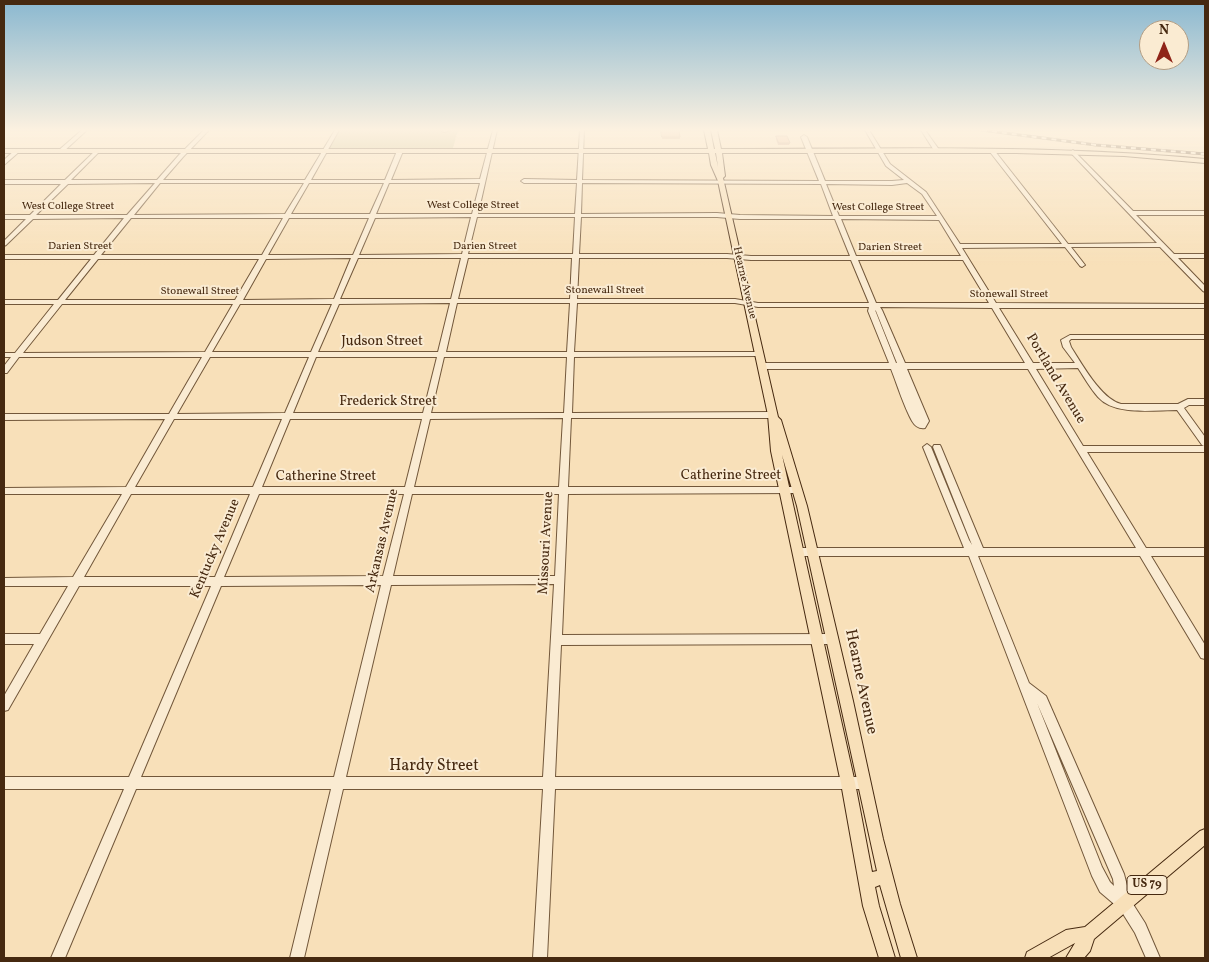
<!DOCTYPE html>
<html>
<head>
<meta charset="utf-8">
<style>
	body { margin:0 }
	#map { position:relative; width:1209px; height:962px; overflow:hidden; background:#f8e0b9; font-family:Vollkorn,serif }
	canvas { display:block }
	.frame { position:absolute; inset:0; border:5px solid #462910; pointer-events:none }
	.north { position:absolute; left:1139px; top:20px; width:50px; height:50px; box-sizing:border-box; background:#faebd2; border:1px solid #b29d84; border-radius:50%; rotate:0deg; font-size:14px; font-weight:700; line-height:20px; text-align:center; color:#462910 }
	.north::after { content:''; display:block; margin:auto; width:18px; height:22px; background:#8f2418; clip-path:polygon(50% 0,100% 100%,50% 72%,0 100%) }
</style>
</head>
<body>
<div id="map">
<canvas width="1209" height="962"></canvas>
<div class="frame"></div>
<div class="north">N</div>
</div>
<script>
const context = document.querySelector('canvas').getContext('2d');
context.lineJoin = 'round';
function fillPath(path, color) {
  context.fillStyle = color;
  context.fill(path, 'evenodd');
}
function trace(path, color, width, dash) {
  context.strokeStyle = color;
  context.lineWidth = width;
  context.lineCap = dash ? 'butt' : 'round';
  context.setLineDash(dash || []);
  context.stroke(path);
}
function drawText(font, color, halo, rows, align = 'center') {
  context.font = font + ' Vollkorn,serif';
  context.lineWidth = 4;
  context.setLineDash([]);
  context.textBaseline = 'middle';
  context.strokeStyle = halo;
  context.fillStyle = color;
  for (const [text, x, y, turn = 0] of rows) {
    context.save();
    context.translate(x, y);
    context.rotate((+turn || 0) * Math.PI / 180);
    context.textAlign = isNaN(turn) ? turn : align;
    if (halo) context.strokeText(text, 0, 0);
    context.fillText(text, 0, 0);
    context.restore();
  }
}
fillPath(new Path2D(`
	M337 130H458L453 148H327Z`), '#c5c08a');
const minor = new Path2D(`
	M82 130H87L63 152H59V150Z
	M204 130H209L183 157 163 180H305L335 130H339L311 180H385L397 151 400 149 403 151 391 180 480 179 493 130H497L478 214H575L577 183H524L521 181 524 179 577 180 580 130H584L582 180 819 181 801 137 804 135 807 137 825 181H892L904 180 886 166 865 130H869L890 164 926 192 960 244H1062L990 152 989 151 992 149 994 150 1068 244 1157 243 1071 153 1070 152 1073 150 1133 211H1205V215H1136L1174 254H1205V258H1178L1205 286V292L1203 291 1160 247H1071L1085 265 1082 267 1080 266 1065 247 962 248 996 303 1205 304V308H999L1033 363H1075L1063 347 1061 340 1070 335H1205V339H1071L1069 341 1071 347C1082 364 1101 399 1121 404H1178L1188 399H1205V405H1189L1184 408 1205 437V452H1087L1146 548H1205V556H1151L1205 645V659L1201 658 1140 556H978L1029 683 1046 696 1124 874 1131 901 1145 923 1160 958H1146L1135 933 1120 909 1100 892 1092 876 969 556H798L795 555 793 552 795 549 798 548H964L923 447 927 444 931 447 969 540 972 545 933 447 934 445H940L941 447 983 548H1136L1028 369H907L929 421 925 428C919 429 915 426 912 421 904 407 897 384 891 369H762L758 366 762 363H889L868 311 869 307H758L735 303H577L574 352H759L763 354 759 356 574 357 572 413 773 412 777 415 773 418H571L568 487H797L800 488 801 490 800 492 797 493 568 494 562 635 833 634 837 636 838 639 837 642 833 644 561 645 555 777H864L868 779 870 783 868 787 864 789H555L547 958H533L543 789H343L304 958H290L331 789H136L65 958H51L124 789H4V777H129L211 586H79L8 710 4 711V696L34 644H4V634H40L68 586H4V578L73 577 122 494H4V488L126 487 165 419 4 420V414H169L202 357H19L7 373H4V366L11 357H4V353H15L54 304H4V300H58L91 259H4V255H94L124 218 33 219 6 245 4 246V241L26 219H4V215H30L61 184H4V180H65L97 149 100 151 71 180H157L179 155ZM155 183 127 215H36L68 184ZM160 183H304L285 214 134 215ZM309 183H384L370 214H291ZM389 183H480L472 214H376ZM582 183 821 184 833 216 740 215 717 213 581 214ZM907 183 922 194 937 216H839L826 184 892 185ZM471 217 462 254 359 255 375 218ZM477 217H575L573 254H468ZM581 217H717L740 219H835L850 256H751L727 254H579ZM131 218H283L262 255H101ZM289 218H369L353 255H268ZM841 219 939 220 961 256H856ZM351 258 334 299 243 300 266 259ZM358 258H461L451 299H340ZM468 258H572L570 299H458ZM579 258H727L751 260H851L869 303H758L735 299H577ZM98 259H259L235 300H65ZM858 260H963L989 303H876ZM450 303 438 352H318L339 304ZM457 303H570L567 352H446ZM62 304H233L205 352 23 353ZM240 304H332L311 352H212ZM880 307 992 308 1025 363H905L882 310ZM875 310 876 311 897 363H896ZM210 357H309L285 413 177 414ZM316 357H437L423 413H293ZM444 357H567L564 413H431ZM1078 368C1084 377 1090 388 1098 397 1115 416 1153 410 1177 410L1202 445 1204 446H1083L1036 369ZM563 418 559 487H414L430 419ZM174 419H282L253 487H135ZM290 419H422L405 487H262ZM131 494H250L215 577H84ZM259 494H404L383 576 224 577ZM412 494H559L555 576H393ZM554 584 543 777H346L391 585ZM381 585 334 777H141L221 586ZM1037 703 1113 879 1114 886 1110 882 1102 867Z
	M443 130H451L444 132 442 131Z
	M921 130H925L940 151 939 152H935Z
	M15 150 20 151 4 165V160Z`);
const major = new Path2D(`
	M704 130H710L714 149H715L711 130H717L721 149C882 149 1045 144 1205 159V163L1124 156 1016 153H722L725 176 723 178 778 417 781 420 807 506 853 701 883 839 900 904 917 958H901L880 885 875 887 879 906 895 958H879L863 906 841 783 771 451 768 415 718 181 711 165 709 153H4V149H708ZM715 153H716L718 167ZM782 455 797 506 877 871 872 872 855 783Z
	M1205 829V845L1094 939 1090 951 1084 958H1066L1075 943 1048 958H1025L1027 952 1066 930 1085 927 1200 831Z`);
trace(minor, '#72573a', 2);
trace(major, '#462910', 2);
fillPath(minor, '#faebd2');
fillPath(major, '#f8e0b9');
const rail = new Path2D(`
	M982 130 1096 145 1205 154`);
trace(rail, '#462910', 3);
trace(rail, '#faebd2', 2, [5]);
fillPath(new Path2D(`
	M661 130H679L680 139H662Z
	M776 136 790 143 789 145H778L776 139Z`), '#ca9274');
const building = new Path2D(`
	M661 130H679L680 137H662Z
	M776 136H787L790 143H779Z`);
fillPath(building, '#ebaa87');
trace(building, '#a4775e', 1);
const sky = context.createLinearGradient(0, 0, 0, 265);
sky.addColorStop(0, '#8ab8d0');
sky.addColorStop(0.49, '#fcf1e0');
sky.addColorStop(1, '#fcf1e000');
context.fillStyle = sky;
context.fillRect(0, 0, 1209, 265);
drawText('11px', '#462910', '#faebd2', [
	["West College Street",473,206],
	["West College Street",68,207],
	["West College Street",878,208],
	["Darien Street",80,247],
	["Darien Street",485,247],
	["Darien Street",890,248],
	["Hearne Avenue",744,283,77],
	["Stonewall Street",605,291],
	["Stonewall Street",200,292],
	["Stonewall Street",1009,295]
]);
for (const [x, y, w] of [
	[1147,885,40]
]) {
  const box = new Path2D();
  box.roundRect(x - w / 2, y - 9.5, w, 19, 4);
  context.fillStyle = '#faebd2';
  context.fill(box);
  trace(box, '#462910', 1);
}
drawText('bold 12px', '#462910', null, [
	["US 79",1147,885]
]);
drawText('14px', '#462910', '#faebd2', [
	["Judson Street",382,342],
	["Portland Avenue",1055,379,59],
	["Frederick Street",388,402],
	["Catherine Street",731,476],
	["Catherine Street",326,477],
	["Arkansas Avenue",383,541,-77],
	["Missouri Avenue",547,543,-87],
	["Kentucky Avenue",216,549,-67]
]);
drawText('16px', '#462910', '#faebd2', [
	["Hearne Avenue",860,682,78],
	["Hardy Street",434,767]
]);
</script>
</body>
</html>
